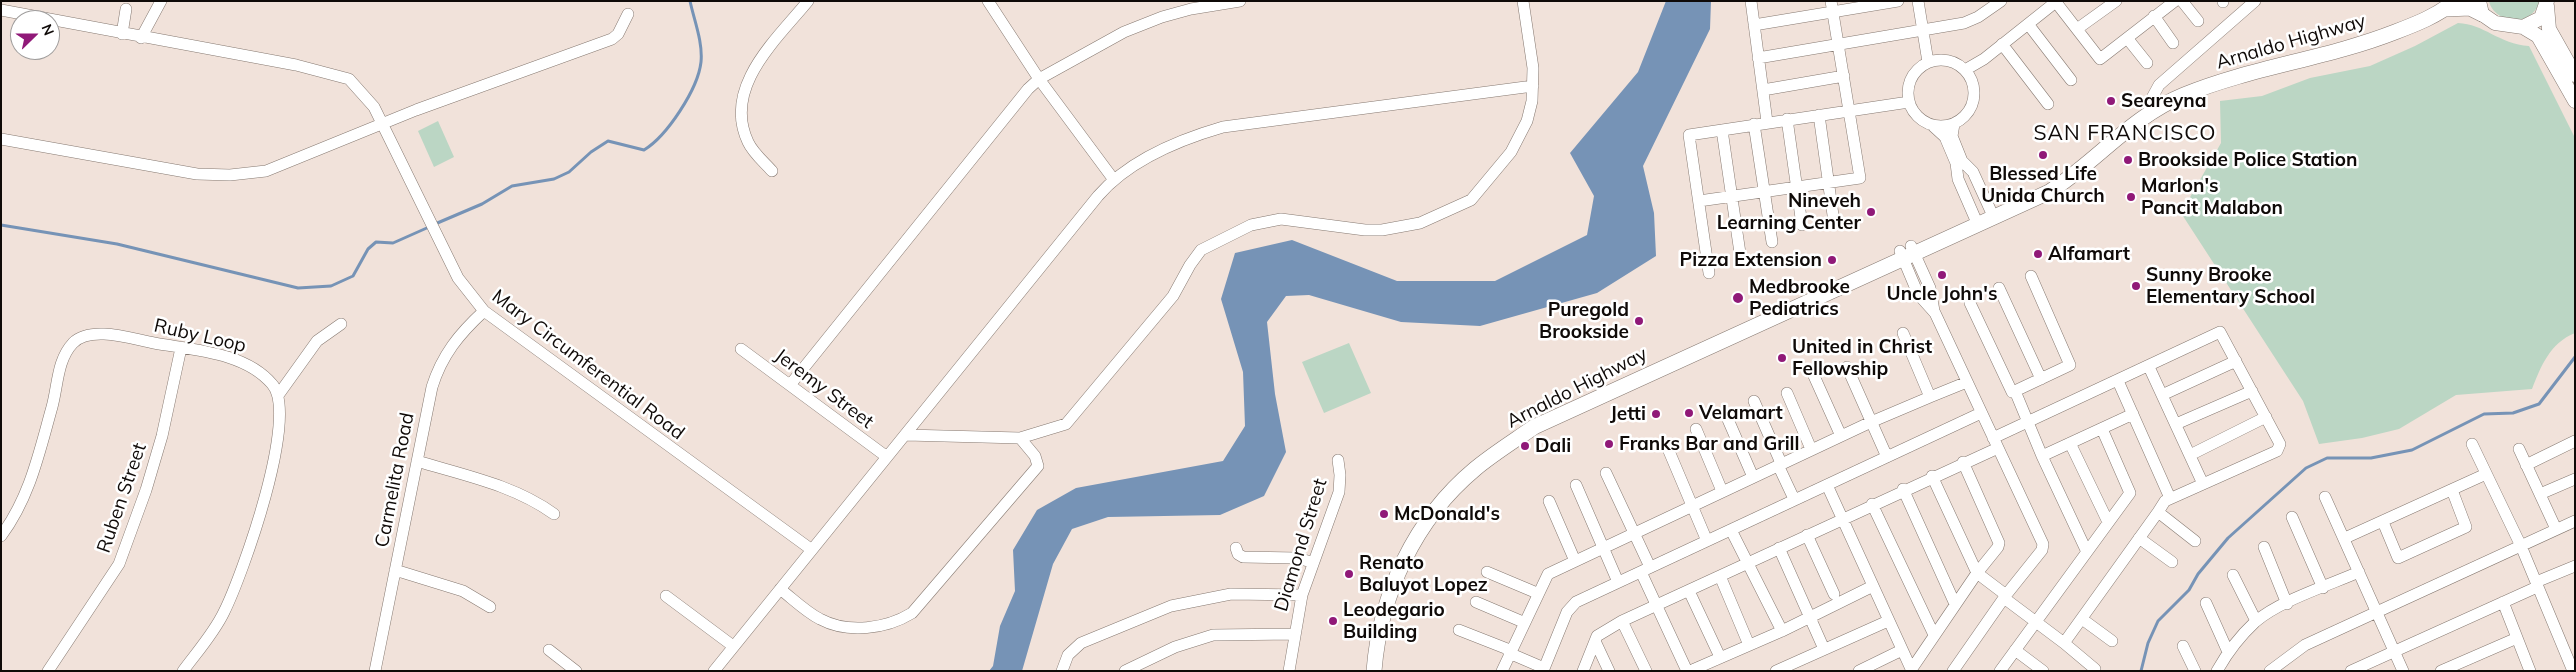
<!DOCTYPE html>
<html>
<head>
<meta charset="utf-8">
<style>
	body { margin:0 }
	#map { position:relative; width:2576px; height:672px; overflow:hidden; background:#f1e2da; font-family:Mulish,sans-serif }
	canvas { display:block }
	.frame { position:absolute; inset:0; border:2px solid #0f0a08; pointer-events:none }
	.north { position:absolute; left:10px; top:10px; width:50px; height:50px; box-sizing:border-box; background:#fff; border:1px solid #9f9d9c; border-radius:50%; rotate:68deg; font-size:14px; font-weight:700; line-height:20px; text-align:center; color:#0f0a08 }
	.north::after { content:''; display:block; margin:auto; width:18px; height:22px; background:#901978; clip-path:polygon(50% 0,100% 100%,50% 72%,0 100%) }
</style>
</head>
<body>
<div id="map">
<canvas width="2576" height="672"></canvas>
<div class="frame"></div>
<div class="north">N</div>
</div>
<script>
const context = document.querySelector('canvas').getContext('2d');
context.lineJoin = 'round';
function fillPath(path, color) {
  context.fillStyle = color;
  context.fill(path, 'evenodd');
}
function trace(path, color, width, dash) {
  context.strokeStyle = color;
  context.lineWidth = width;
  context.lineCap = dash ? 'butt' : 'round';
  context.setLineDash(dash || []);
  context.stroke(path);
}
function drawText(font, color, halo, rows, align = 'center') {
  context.font = font + ' Mulish,sans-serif';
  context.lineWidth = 5;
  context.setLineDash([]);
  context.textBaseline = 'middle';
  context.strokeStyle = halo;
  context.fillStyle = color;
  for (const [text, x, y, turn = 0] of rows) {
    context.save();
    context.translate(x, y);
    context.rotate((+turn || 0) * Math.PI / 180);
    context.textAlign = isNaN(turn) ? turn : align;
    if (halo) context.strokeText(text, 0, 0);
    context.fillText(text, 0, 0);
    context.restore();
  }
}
fillPath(new Path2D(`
	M2489 1H2541C2537 8 2533 15 2525 18 2511 24 2492 16 2489 1Z
	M2458 23C2484 24 2499 44 2529 46L2575 138V333C2550 343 2541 366 2532 389L2456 395 2399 429 2362 438 2319 444 2303 401 2181 213 2221 143 2220 101 2262 96 2310 78 2370 66 2415 46Z
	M438 121 454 157 434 167 418 131Z
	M1349 343 1371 393 1324 413 1302 362Z`), '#bbd6c4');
fillPath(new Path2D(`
	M1666 1H1711L1710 29 1643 166 1654 213 1656 256 1597 293 1480 326 1401 322 1309 295 1286 296 1267 322 1275 394 1286 452 1264 496 1220 515 1108 517 1072 529 1053 564 1022 671H989L993 666 1000 626 1015 591 1013 550 1037 510 1076 488 1223 461 1245 426 1243 372 1221 299 1235 253 1292 240 1397 281H1495L1587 235 1594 196 1570 153 1638 72Z`), '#7693b6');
trace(new Path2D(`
	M435 224 482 204 512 186 554 179 569 172 591 152 608 141 644 150C667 136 698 89 701 62 703 42 694 20 690 1
	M1 225 117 244 298 288 331 286 353 276 368 249 376 242 393 243 429 227
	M2141 671 2148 643 2158 621 2189 590 2198 574 2228 538 2306 468 2327 458H2371L2412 450 2484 414 2513 413 2539 404 2575 357`), '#7693b6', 3);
const minor = new Path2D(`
	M988 1 1039 79 1114 180
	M1751 1 1767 122
	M1918 1 1928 62
	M2055 1 2100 59 2175 1
	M2182 1 2198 21
	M2223 1V2
	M1 10 296 65 349 79 374 107 458 278 484 311 812 550
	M2154 16 2173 43
	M2028 24 2071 80
	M1754 25 1898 1
	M2077 29 2116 1
	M122 34 126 9
	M141 38 161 1
	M2127 38 2147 63
	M2002 44 2048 104
	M1758 58 1964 23 1978 17 2001 1
	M1908 93a33 33 0 1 1 66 0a33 33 0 1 1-66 0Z
	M1965 70 1984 59 2057 1
	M1763 90 1844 76
	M2149 113 2153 96 2159 85 2255 1
	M1819 115 1833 215
	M1787 119 1802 225
	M1754 124 1772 242
	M1954 124 1952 136 1962 161 1973 172 1994 218
	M1933 126 1945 137 1956 163 1958 179 1978 225
	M1722 130 1740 253
	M1 139 197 174 230 175 266 171 416 110 612 39 618 34 628 14
	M772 171C764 162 753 153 748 142 722 87 777 39 808 1
	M1699 201 1860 178 1831 1
	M1911 246 1930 288 1934 311
	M1900 251 1918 294 1935 313 2043 544 2042 550 2006 595 1953 671
	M1709 273 1689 135 1909 102
	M2031 276 2070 365 2015 391 2042 456 2086 550
	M1999 288 2041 379
	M1970 303 2012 392 2015 391
	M741 349 887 457
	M1847 367 1887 457
	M2149 367 2203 484
	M1814 376 1841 436
	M2118 381 2170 498
	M790 385 1028 89 1039 79 1124 32 1162 17 1191 9 1240 1
	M1787 393 1811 449
	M279 394 317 341 341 324
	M2162 395 2236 361
	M1930 397 1967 382
	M1754 401 1781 463
	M1726 415 1753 477
	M2176 424 2252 391
	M1696 429 1722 491
	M906 435 1020 438 1066 424 1173 296 1190 265 1201 250 1251 225 1281 219 1365 230H1382L1420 223 1471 200 1511 152 1527 121 1532 101 1533 68 1523 1
	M1993 438 2220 332 2280 444 2277 451 2165 501 2158 512 2195 541
	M2070 443 2108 522
	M1666 444 1707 541
	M2472 444 2521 546 2573 671
	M2519 449 2556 529
	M2190 455 2266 417
	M2042 456 2133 414
	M417 461C463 475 514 485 554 514
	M1778 465 1794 499
	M2526 465 2575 441
	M1606 473 1650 567
	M1932 476 1977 573 2006 595
	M1576 485 1618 582
	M1827 485 1912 671
	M1903 489 1955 604
	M2540 494 2575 479
	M2325 497 2403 671
	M1549 501 1575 561
	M1872 504 1934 635
	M2292 517 2323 588
	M2383 522 2398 558 2466 527 2452 490
	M1731 530 1782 631
	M1807 535 1834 594
	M1 536C30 497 39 453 52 407 58 385 57 360 73 343 91 325 132 339 154 343 193 350 245 352 272 384 300 415 242 576 224 612 214 633 197 652 183 671
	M2139 538 2172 562
	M2345 538 2486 474
	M2264 547 2287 604
	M1236 548 1238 554 1243 557 1296 558 1312 562
	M1779 548 1824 649
	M395 570 463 591 490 607
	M1487 572 1537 593
	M1641 572 1687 671
	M2233 575 2256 621
	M1720 576 1749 645
	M2536 582 2575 566
	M780 589C793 599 806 612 820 619 848 634 886 629 912 613L1038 466 1035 456 1020 438
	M1689 591 1720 657
	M666 596 733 646
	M2004 598 2064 643 2158 512
	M1476 602 1523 622
	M2503 602 2530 671
	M2206 603 2228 652
	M2082 619 2112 641
	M1622 621 1646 671
	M1459 630 1510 650
	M1595 641 1609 671
	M2064 643 2095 669
	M2183 646 2195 671
	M549 650 576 671
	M2015 650 2043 671
	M1509 653 1544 668
	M1911 670 1977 573 1998 547 1999 543 1963 462
	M48 671 119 564 146 490 162 436 181 348
	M375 671 432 387C442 355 459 334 484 311
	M714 671 1098 196C1129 160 1178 140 1223 127L1533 86
	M1062 671 1068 655 1081 643 1171 606 1231 594 1302 595
	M1125 671 1175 647 1213 635 1294 634
	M1289 671 1302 595 1339 492 1340 475 1338 460
	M1502 671 1548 574 1871 422 1930 397 1903 333
	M1543 671 1567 612 1576 602 1981 413
	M1583 671 1597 636 1622 621 1998 448
	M1690 671 1782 631 1873 586
	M1776 671 1888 621
	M1859 671 1902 650
	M2000 671 2130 493 2102 429
	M2217 671C2227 653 2240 636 2255 622 2279 601 2329 585 2359 572
	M2270 671 2305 645 2575 521
	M2351 671 2537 587
	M2441 671 2517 638`);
const tertiary = new Path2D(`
	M2479 1 2482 14 2495 23 2523 27 2541 18 2547 1
	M2547 6 2549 29 2575 75
	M2523 27 2538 36 2575 101`);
const secondary = new Path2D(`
	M2446 9 2470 8 2482 14
	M1374 671C1380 594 1415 519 1475 469 1493 454 1514 441 1534 427L2049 192C2096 162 2132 116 2184 95 2252 67 2326 59 2395 32 2416 24 2437 16 2455 1`);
trace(minor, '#867971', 12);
trace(tertiary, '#867971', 15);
trace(secondary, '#867971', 16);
trace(minor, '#fff', 11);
trace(tertiary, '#fff', 14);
trace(secondary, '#fff', 15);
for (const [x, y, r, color] of [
	[2111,101,5,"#901978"],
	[2043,155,5,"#901978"],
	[2128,160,5,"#901978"],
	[2131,197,5,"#901978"],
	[1871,212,5,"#901978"],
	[2038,254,5,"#901978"],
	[1832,260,5,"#901978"],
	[1942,275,5,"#901978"],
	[2136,286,5,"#901978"],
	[1738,298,6,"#901978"],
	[1639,321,5,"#901978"],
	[1782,358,5,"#901978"],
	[1689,413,5,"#901978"],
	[1656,414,5,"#901978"],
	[1609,444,5,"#901978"],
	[1525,446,5,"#901978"],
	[1384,514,5,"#901978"],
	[1349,574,5,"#901978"],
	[1333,621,5,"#901978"]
]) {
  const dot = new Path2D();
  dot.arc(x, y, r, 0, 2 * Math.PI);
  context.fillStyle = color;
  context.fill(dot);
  trace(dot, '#fff', 2);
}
drawText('19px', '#0f0a08', '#fff', [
	["Arnaldo Highway",2291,42,-16],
	["Ruby Loop",200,336,13],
	["Mary Circumferential Road",588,365,37],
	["Arnaldo Highway",1577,388,-27],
	["Jeremy Street",824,389,37],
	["Carmelita Road",395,480,-79],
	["Ruben Street",122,498,-71],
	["Diamond Street",1301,545,-73]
]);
drawText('bold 19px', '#0f0a08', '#fff', [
	["Seareyna",2121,101],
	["Brookside Police Station",2138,160],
	["Blessed Life",2043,174,"center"],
	["Unida Church",2043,196,"center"],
	["Marlon's",2141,186],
	["Pancit Malabon",2141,208],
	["Nineveh",1861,201,"right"],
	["Learning Center",1861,223,"right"],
	["Alfamart",2048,254],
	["Pizza Extension",1822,260,"right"],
	["Sunny Brooke",2146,275],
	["Elementary School",2146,297],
	["Medbrooke",1749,287],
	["Pediatrics",1749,309],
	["Uncle John's",1942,294,"center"],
	["Puregold",1629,310,"right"],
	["Brookside",1629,332,"right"],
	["United in Christ",1792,347],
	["Fellowship",1792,369],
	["Velamart",1699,413],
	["Jetti",1646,414,"right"],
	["Franks Bar and Grill",1619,444],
	["Dali",1535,446],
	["McDonald's",1394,514],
	["Renato",1359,563],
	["Baluyot Lopez",1359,585],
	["Leodegario",1343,610],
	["Building",1343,632]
], 'left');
context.letterSpacing = '1px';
drawText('21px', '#0f0a08', '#fff', [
	["SAN FRANCISCO",2125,134]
]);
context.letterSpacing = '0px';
</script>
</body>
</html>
